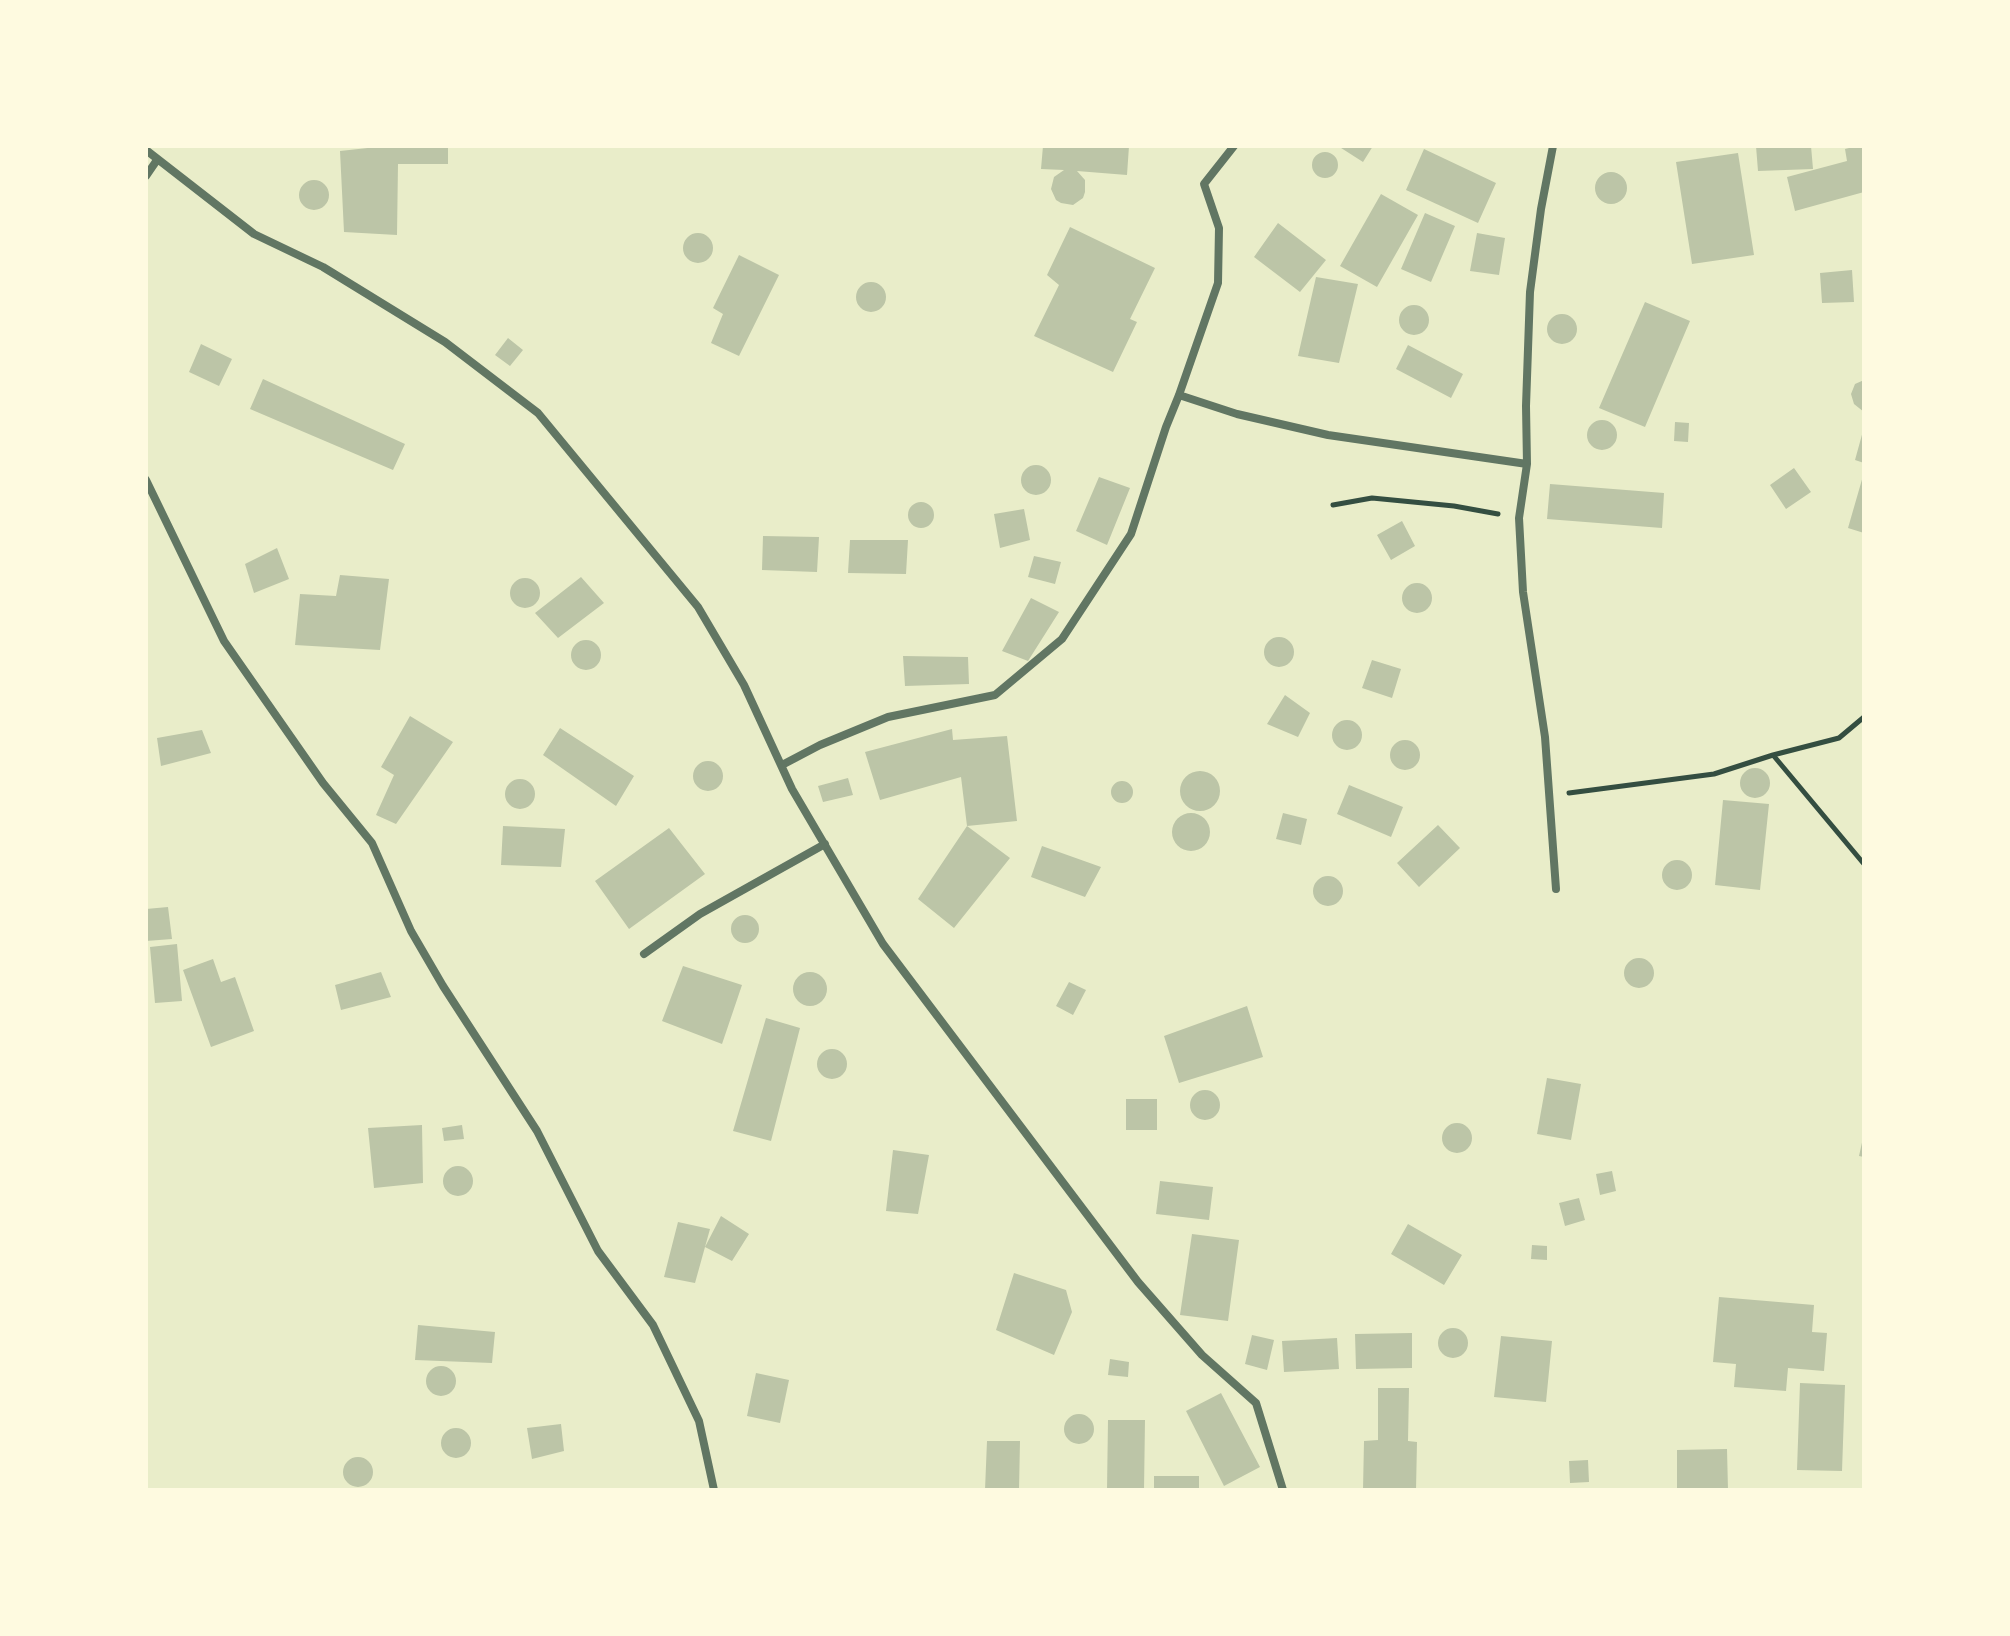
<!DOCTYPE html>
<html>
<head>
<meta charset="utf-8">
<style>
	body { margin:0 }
	#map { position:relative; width:2010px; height:1636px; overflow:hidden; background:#e9edc9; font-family:"PT Sans",sans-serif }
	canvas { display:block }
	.frame { position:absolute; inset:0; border:148px solid #fefae0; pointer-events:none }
</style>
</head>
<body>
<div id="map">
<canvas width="2010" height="1636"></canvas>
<div class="frame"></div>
</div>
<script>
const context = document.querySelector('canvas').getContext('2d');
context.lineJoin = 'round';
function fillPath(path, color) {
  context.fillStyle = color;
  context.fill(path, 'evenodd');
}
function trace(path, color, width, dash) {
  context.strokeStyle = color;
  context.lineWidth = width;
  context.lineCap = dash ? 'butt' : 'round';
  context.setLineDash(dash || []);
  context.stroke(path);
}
fillPath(new Path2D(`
	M386 146H448V164H398L397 235 344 232 340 151Z
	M1043 146H1129L1127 175 1077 171 1085 180V192L1083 198 1073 205 1061 203 1056 200 1051 189 1054 177 1064 170 1041 169Z
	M1338 146H1373L1363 162Z
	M1756 146H1811L1813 169 1758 171Z
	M1857 146H1864V192L1795 211 1787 177 1847 161 1845 149Z
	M1424 149 1496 183 1478 223 1406 190Z
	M1312 165a13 13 0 1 1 26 0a13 13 0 1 1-26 0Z
	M1738 153 1754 255 1692 264 1676 162Z
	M1595 188a16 16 0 1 1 32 0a16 16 0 1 1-32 0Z
	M299 195a15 15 0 1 1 30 0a15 15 0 1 1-30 0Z
	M1381 194 1418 215 1377 287 1340 266Z
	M1425 213 1455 226 1431 282 1401 269Z
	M1278 223 1326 260 1300 292 1254 257Z
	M1070 227 1155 268 1130 319 1137 322 1113 372 1034 336 1059 285 1047 275Z
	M683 248a15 15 0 1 1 30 0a15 15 0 1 1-30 0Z
	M1477 233 1505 238 1499 275 1470 271Z
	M739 255 779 275 739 356 711 343 723 314 713 308Z
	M1852 270 1854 302 1822 303 1820 273Z
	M1316 277 1358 284 1339 363 1298 356Z
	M856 297a15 15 0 1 1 30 0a15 15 0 1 1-30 0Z
	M1645 302 1690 321 1645 427 1599 408Z
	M1399 320a15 15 0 1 1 30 0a15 15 0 1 1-30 0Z
	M1547 329a15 15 0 1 1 30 0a15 15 0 1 1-30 0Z
	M508 338 523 350 510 366 495 355Z
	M201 344 232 359 219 386 189 372Z
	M1408 345 1463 374 1451 398 1396 369Z
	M263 379 405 444 393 470 250 409Z
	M1864 380V412L1854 404 1851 394 1855 384Z
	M1587 435a15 15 0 1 1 30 0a15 15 0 1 1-30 0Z
	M1675 422 1689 423 1688 442 1674 441Z
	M1863 431H1864V463L1855 460Z
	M1021 480a15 15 0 1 1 30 0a15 15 0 1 1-30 0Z
	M1794 468 1811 492 1786 509 1770 485Z
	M1863 476H1864V533L1848 528Z
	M1099 477 1130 488 1107 545 1076 531Z
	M1550 484 1664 493 1662 528 1547 519Z
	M908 515a13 13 0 1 1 26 0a13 13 0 1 1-26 0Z
	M1024 509 1030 540 1000 548 994 514Z
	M1402 521 1415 546 1391 560 1377 535Z
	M763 536 819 537 817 572 762 570Z
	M850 540H908L906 574 848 573Z
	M277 548 289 579 254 593 245 564Z
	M1034 556 1061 562 1055 584 1028 577Z
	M340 575 389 579 380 650 295 645 300 594 336 596Z
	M581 577 604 603 558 638 535 613Z
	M510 593a15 15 0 1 1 30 0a15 15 0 1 1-30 0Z
	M1402 598a15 15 0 1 1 30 0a15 15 0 1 1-30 0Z
	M1031 598 1059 612 1028 661 1002 651Z
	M1264 652a15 15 0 1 1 30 0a15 15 0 1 1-30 0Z
	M571 655a15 15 0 1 1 30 0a15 15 0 1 1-30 0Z
	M903 656 968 657 969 684 905 686Z
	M1372 660 1401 669 1392 698 1362 688Z
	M1285 695 1310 713 1298 737 1267 724Z
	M410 716 453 742 396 824 376 815 394 775 381 767Z
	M1332 735a15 15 0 1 1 30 0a15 15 0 1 1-30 0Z
	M560 728 634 776 616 806 543 755Z
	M952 729 953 740 1007 736 1017 821 967 826 1010 858 954 928 918 899 967 826 961 777 880 800 865 752Z
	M202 730 211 753 161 766 157 738Z
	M1390 755a15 15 0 1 1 30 0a15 15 0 1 1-30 0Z
	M693 776a15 15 0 1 1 30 0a15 15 0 1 1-30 0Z
	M1740 783a15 15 0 1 1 30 0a15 15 0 1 1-30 0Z
	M1180 791a20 20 0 1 1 40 0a20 20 0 1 1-40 0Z
	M848 778 853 795 823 802 818 786Z
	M505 794a15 15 0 1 1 30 0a15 15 0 1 1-30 0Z
	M1111 792a11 11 0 1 1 22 0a11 11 0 1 1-22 0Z
	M1349 785 1403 807 1391 837 1337 814Z
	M1723 800 1769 804 1760 890 1715 885Z
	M1283 813 1307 819 1301 845 1276 839Z
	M1172 832a19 19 0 1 1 38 0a19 19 0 1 1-38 0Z
	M1438 825 1460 848 1419 887 1397 863Z
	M503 826 565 829 561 867 501 865Z
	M669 828 705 874 629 929 595 881Z
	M1042 846 1101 867 1085 897 1031 877Z
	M1662 875a15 15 0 1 1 30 0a15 15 0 1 1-30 0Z
	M1313 891a15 15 0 1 1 30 0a15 15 0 1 1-30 0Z
	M168 907 172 939 146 941V909Z
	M731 929a14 14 0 1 1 28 0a14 14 0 1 1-28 0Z
	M177 944 182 1001 155 1003 150 947Z
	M1624 973a15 15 0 1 1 30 0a15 15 0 1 1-30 0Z
	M213 959 221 982 235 977 254 1031 211 1047 183 970Z
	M683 966 742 985 722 1044 662 1021Z
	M381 972 391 997 341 1010 335 985Z
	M793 989a17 17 0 1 1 34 0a17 17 0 1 1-34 0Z
	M1069 982 1086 990 1073 1015 1056 1006Z
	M1247 1006 1263 1057 1179 1083 1164 1036Z
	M766 1018 800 1028 771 1141 733 1131Z
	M817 1064a15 15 0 1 1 30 0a15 15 0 1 1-30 0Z
	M1547 1078 1581 1084 1571 1140 1537 1134Z
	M1190 1105a15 15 0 1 1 30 0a15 15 0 1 1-30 0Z
	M1126 1099H1157V1130H1126Z
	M1442 1138a15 15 0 1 1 30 0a15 15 0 1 1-30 0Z
	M422 1125 423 1183 374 1188 368 1128Z
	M462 1125 464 1139 444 1141 442 1128Z
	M1863 1138H1864V1157L1859 1156Z
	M893 1150 929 1155 918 1214 886 1211Z
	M443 1181a15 15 0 1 1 30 0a15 15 0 1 1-30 0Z
	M1612 1171 1616 1191 1600 1195 1596 1174Z
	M1160 1181 1213 1187 1209 1220 1156 1214Z
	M1579 1198 1585 1220 1565 1226 1559 1203Z
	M721 1216 749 1234 732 1261 705 1247 695 1283 664 1277 678 1222 710 1229 705 1247Z
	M1408 1224 1462 1255 1444 1285 1391 1254Z
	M1192 1234 1239 1240 1228 1321 1180 1315Z
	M1532 1245 1547 1246V1260L1531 1259Z
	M1014 1273 1066 1290 1072 1312 1054 1355 996 1330Z
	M1719 1297 1814 1305 1812 1332 1827 1333 1824 1371 1788 1368 1786 1391 1734 1387 1736 1364 1713 1362Z
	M418 1325 495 1332 492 1363 415 1360Z
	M1438 1343a15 15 0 1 1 30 0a15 15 0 1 1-30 0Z
	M1412 1333V1368L1356 1369 1355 1334Z
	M1252 1335 1274 1340 1267 1370 1245 1364Z
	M1501 1336 1552 1341 1546 1402 1494 1397Z
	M1337 1338 1339 1369 1284 1372 1282 1341Z
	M1110 1359 1129 1362 1128 1377 1108 1375Z
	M426 1381a15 15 0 1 1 30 0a15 15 0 1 1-30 0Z
	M756 1373 789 1380 780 1423 747 1416Z
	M1800 1383 1845 1385 1842 1471 1797 1470Z
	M1378 1388H1409L1408 1441 1417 1442 1416 1490H1363L1364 1441 1378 1440Z
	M1221 1393 1260 1467 1224 1486 1186 1411Z
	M1064 1429a15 15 0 1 1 30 0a15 15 0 1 1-30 0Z
	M1108 1420H1145L1144 1490H1107Z
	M561 1424 564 1451 532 1459 527 1428Z
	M441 1443a15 15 0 1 1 30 0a15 15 0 1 1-30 0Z
	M987 1441H1020L1019 1490H985Z
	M1727 1449 1728 1490H1677V1450Z
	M343 1472a15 15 0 1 1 30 0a15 15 0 1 1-30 0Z
	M1588 1460 1589 1482 1570 1483 1569 1461Z
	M1154 1476H1199V1490H1154Z`), '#bcc5a7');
trace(new Path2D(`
	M1333 505 1372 498 1454 506 1498 514
	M1773 755 1839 738 1864 717
	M1569 793 1714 774 1773 755 1864 864`), '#344e41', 5);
trace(new Path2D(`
	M1553 146 1541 209 1530 292 1526 406 1527 464 1519 518 1523 592 1545 737 1556 889
	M146 150 254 234 323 267 445 342 538 413 698 607 744 685 792 789 883 944 1138 1282 1202 1355 1256 1403 1283 1490
	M146 176 157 160
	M1179 395 1237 414 1328 435 1527 464
	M146 480 224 641 323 783 372 843 411 931 443 986 537 1131 598 1251 653 1325 699 1421 714 1490
	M782 765 820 745 888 717 995 695 1062 639 1131 534 1166 427 1179 395 1218 283 1219 228 1204 184 1234 146
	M644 954 700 914 825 844`), '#617663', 8);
</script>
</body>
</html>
